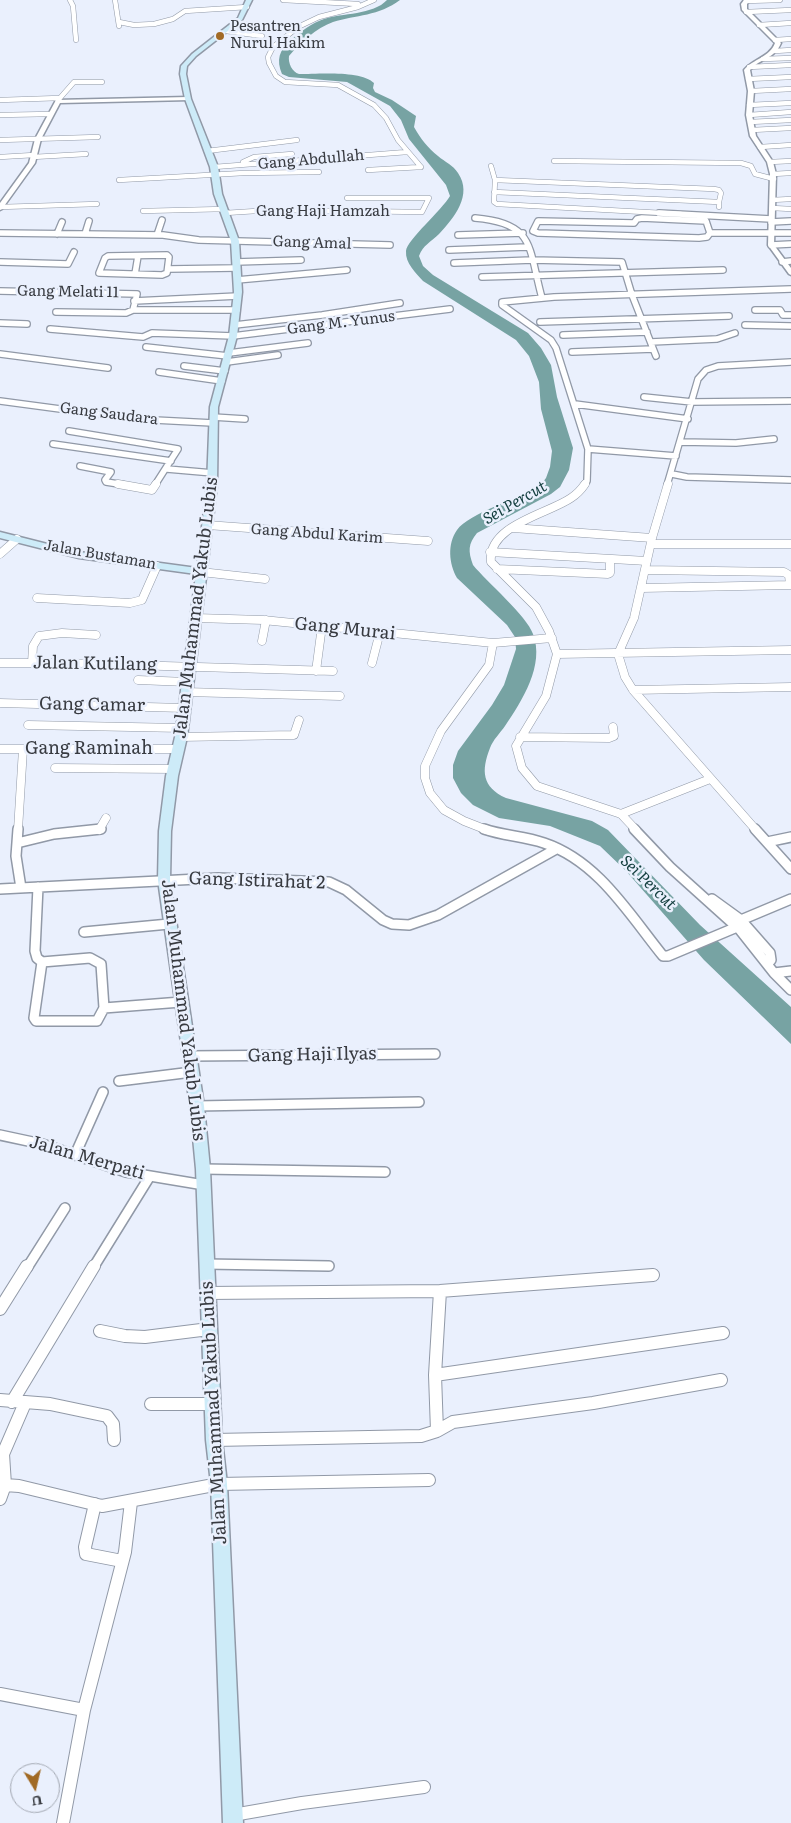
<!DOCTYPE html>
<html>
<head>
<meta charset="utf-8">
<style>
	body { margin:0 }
	#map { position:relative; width:791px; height:1823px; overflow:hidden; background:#eaf0fd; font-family:Literata,serif }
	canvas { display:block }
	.north { position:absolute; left:10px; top:1763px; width:50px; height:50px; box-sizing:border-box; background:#eaf0fd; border:1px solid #a3a8b2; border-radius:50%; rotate:171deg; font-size:14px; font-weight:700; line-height:20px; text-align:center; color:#383b41 }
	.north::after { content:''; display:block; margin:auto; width:18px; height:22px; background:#a16a25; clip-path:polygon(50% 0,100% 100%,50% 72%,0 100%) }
</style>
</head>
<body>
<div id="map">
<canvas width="791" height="1823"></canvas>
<div class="north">U</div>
</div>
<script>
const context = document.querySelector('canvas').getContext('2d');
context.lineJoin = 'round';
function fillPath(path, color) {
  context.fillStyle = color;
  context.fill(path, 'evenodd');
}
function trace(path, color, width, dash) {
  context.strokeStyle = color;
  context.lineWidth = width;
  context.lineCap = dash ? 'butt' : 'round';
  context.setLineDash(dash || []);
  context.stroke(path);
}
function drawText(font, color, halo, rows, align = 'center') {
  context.font = font + ' Literata,serif';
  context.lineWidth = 5;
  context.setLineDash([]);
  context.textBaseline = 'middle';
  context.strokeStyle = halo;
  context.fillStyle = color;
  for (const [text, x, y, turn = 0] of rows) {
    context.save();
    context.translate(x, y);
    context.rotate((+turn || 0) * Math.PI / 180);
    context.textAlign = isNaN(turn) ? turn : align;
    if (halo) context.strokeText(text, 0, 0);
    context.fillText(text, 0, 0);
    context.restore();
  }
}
fillPath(new Path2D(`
	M387 0H400C379 16 356 15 333 22 316 28 300 43 289 56 288 63 292 72 299 74 317 74 361 70 374 83L373 88 375 92 392 100 416 116 414 127C420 138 428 148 438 156 445 162 453 165 458 173 473 195 454 218 439 234 431 242 423 245 419 256L423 266 433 275 528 333 541 348 551 365 557 397 573 448 569 470 560 487 551 494 477 533C468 544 468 551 473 565 487 582 527 616 533 634 545 665 522 701 505 726 500 733 493 740 490 748 481 771 482 787 506 798L592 821 608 830 700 925 791 1007V1044L704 960 626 871 600 846 550 826 499 818 473 805 461 793 453 778V765L458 751 492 705 504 685 516 649 515 637 507 625 457 578C449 564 447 544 457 530 469 513 520 498 539 487L546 478 550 467 552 451 541 409 539 382 529 356 516 340 423 281C416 273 405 263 406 251 407 240 442 210 450 196L446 185 409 139 401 120 390 106 347 82 289 77 282 74C276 60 279 50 291 40 300 32 312 23 324 19 342 13 373 15 387 0Z`), '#77a3a3');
const minorFar4 = new Path2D(`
	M70 0 73 6 76 40
	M115 0 119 26
	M283 0 358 4
	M374 0 358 7 319 17 298 27 273 47 268 57 269 63 276 76 285 82 338 85 374 105 386 118 398 140 421 167
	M746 1 780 0
	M746 12 791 10
	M119 22 134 25 154 24 173 19 185 11 247 7
	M236 23 258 26
	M759 25 791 23
	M226 31 262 36
	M775 40 791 39
	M775 51 791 50
	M763 59 791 58
	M749 67 791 65
	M748 79 791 77
	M751 91 791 89
	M60 98 74 82H102
	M0 100 60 98 58 101
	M749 105 791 103
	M0 115 50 114
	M749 115 791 112
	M750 122 791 120
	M752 130 791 128
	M0 140 98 137
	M760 147 791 145
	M207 151 297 140
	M0 157 34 155
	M33 157 86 154
	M554 161 741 163 751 166 755 174 774 179
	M243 162 254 157 292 154
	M770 162 791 161
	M491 166 495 180 494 202 497 204 681 214
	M214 167 407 152
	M368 170 421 167
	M773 174 791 173
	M119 180 244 173 319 172
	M495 180 714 189 719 190 721 193 719 202
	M494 192 719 202V207
	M772 200 791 199
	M0 207 97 204
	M772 208 791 209
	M143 211 224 209
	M225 213 272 210 422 212 429 198H347`);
const minorFar3 = new Path2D(`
	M225 213H227
	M659 213 771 219
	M475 218C536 223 528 248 542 298
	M642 218 706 221 710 233 707 237 699 238 538 233 533 231 538 221 634 223 637 219Z
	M771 222 791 221
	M0 233 163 235 199 240 390 245
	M710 233H791
	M57 234 62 222
	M85 234 89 221
	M157 235 162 220
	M458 235 523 233
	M771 245 791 244
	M449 250 527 247
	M167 255 169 257 167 273 162 275 99 273 105 258 108 256Z
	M0 262 68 264 74 252
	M236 262 301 260
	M782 262 791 261
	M454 263 532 260 622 262 632 295 656 356
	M169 269 236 268
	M135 274 138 256
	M482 277 723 270
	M237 280 347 270
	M0 291 137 294 133 310
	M134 301 238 296
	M755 310H780L783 315H791
	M56 312 126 313 133 310H237
	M540 322 729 316
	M0 323 27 324
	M235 325 322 315 400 303
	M745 325 791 326
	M50 329 143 337 152 333 233 336 450 309
	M563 335 647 332
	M651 342 717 339 735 333
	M146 347 228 356
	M572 352 653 349
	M229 353 308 343
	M0 354 108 368
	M227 362 278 355
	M184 366 225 371
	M159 372 222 381
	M644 397 692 402 791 401
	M0 401 135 419 213 423
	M575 404 688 419
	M213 417 245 419
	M69 431 178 449 155 485
	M681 442 736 443 774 439
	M53 444 171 461
	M588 449 676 456
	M80 466 111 472 105 480 106 482 125 485
	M167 469 213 473
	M672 474 687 477 791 480
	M584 485 587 481 588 449 556 348 551 340 502 305V302L554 297 791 289
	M667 485 698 379 706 370 718 366 791 362`);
const minorFar2 = new Path2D(`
	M118 484 152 490 156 484
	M585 484C581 490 577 494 571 498 548 514 487 525 491 562L536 607 549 631 557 654 546 696 516 746 522 768 537 786 621 814 636 830
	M668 484 652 538 634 618 618 654 625 677 633 690 756 830
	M207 525 428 541
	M513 528 652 538
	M651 544H791
	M490 552 647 561
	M0 554 17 539
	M497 569 608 574 610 573V559
	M645 570 784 572 789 575 790 585
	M201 572 265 579
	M642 588 791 585
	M37 598 130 603 142 600 157 566
	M196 618 263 620 493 643 552 638
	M262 641 266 620
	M557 654 791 650
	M0 663H63L333 671
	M32 663 33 646 39 636 62 633 96 635
	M372 663 380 632
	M316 671 322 626
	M138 680 187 682
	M633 690 791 687
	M185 692 340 696
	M0 703 184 708
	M28 725 182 728
	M181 737 294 735 299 720
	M520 737 609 738 614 736 613 727
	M0 749H178
	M55 768 174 769
	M621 814 710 779
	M18 830 23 749
	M99 830 106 818
	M487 830 464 821 444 810 430 793 425 778V766L441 731 489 665 493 643`);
const minorFar1 = new Path2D(`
	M18 829 16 856 21 888
	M484 829C504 836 524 836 544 843 598 861 629 914 663 956H668L737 927
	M634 829 670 867 740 930 774 973 791 990
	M755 829 791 869
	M767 842 791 837
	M17 843 54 834 101 829
	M38 887 35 951 37 958 42 962
	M0 889 218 878 329 882 346 890 383 920 392 924 409 925 438 915 556 849
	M712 899 741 920 770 953 771 960 767 964
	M741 920 791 899
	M84 932 169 924
	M42 962 34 1018 36 1021H97L104 1008 181 1002
	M42 962 90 958 101 964 104 1008
	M774 973 791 971
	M189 1056 435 1054
	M119 1081 192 1072
	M197 1106 419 1102
	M0 1135 42 1144 126 1172 204 1185
	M75 1155 103 1092
	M203 1169 385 1172
	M205 1264 329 1266
	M27 1268 65 1208
	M93 1268 150 1176`);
const minor = new Path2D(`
	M207 1293 440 1291 653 1275
	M0 1309 27 1266
	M100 1331 125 1336 145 1337 209 1329
	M435 1375 723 1333
	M0 1400 50 1404 107 1416 113 1424 114 1440
	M12 1402 94 1266
	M151 1404H212
	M437 1431 435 1375 440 1291
	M214 1440 421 1436 437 1431 453 1422 593 1403 721 1380
	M5 1485 19 1486 102 1506 219 1484 429 1480
	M0 1499 5 1485 3 1454 25 1403
	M95 1504 85 1547 86 1554 122 1561
	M0 1694 84 1710
	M233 1815 302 1803 424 1787
	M63 1823 84 1710 125 1552 131 1502`);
const tertiary = new Path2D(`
	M744 0H750L747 4V9L781 43C775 59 760 58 750 70L754 91 752 115 756 136 773 162 776 174 774 245 791 268V275L789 274 768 245 770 174 767 162 750 136 746 115 748 91 744 70C753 59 770 57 775 43L742 10 741 4Z
	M188 97 190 98V100L60 103 41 139 35 163 2 209 0 210V203L29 163 35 139 56 100Z`);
const secondary = new Path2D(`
	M246 0H252L242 20 196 56 187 66 186 74 191 99 218 167 222 194 239 241 242 292 237 336 218 407 217 485 187 737 178 776 171 831 170 880 204 1106 210 1169 222 1440 227 1484 243 1823H223L211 1484 206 1440 196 1169 190 1106 158 880 159 831 166 776 175 737 196 574 79 558 0 538V532L79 552 197 568 207 485 210 407 229 336 234 292 231 241 214 194 210 167 185 99 180 74 181 66 192 54 238 18Z`);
trace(minorFar4, '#9199a7', 5.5);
trace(minorFar3, '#9199a7', 8);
trace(minorFar2, '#9199a7', 9);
trace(minorFar1, '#9199a7', 12);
trace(minor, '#9199a7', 14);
trace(tertiary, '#9199a7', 3);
trace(secondary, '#9199a7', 3);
trace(minorFar4, '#fff', 4.5);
trace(minorFar3, '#fff', 5.5);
trace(minorFar2, '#fff', 8);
trace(minorFar1, '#fff', 9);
trace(minor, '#fff', 12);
fillPath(tertiary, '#fff');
fillPath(secondary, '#cdebf8');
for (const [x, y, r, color] of [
	[220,36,5,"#a16a25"]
]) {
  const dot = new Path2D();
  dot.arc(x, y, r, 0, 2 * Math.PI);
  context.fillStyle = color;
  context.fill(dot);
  trace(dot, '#eaf0fd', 2);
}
drawText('15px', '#383b41', '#eaf0fd', [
	["Pesantren",230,27],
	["Nurul Hakim",230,44]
], 'left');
drawText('15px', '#383b41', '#eaf0fd', [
	["Gang Abdullah",311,160,-5],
	["Gang Haji Hamzah",323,212],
	["Gang Amal",312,243,2],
	["Gang Melati 11",68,292,1],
	["Gang M. Yunus",341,323,-7],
	["Gang Saudara",109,414,7],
	["Gang Abdul Karim",317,534,4],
	["Jalan Bustaman",100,555,10]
]);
drawText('italic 16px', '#133e3e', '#eaf0fd', [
	["Sei Percut",515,503,-30],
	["Sei Percut",648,883,44]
]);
drawText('18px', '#383b41', '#eaf0fd', [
	["Jalan Muhammad Yakub Lubis",196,608,-83],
	["Gang Murai",345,629,6],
	["Jalan Kutilang",95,664,1],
	["Gang Camar",92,705,1],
	["Gang Raminah",89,749],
	["Gang Istirahat 2",257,881,2],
	["Jalan Muhammad Yakub Lubis",183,1010,83],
	["Gang Haji Ilyas",312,1055,-1],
	["Jalan Merpati",87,1158,16],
	["Jalan Muhammad Yakub Lubis",214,1413,-93]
]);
</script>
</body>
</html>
